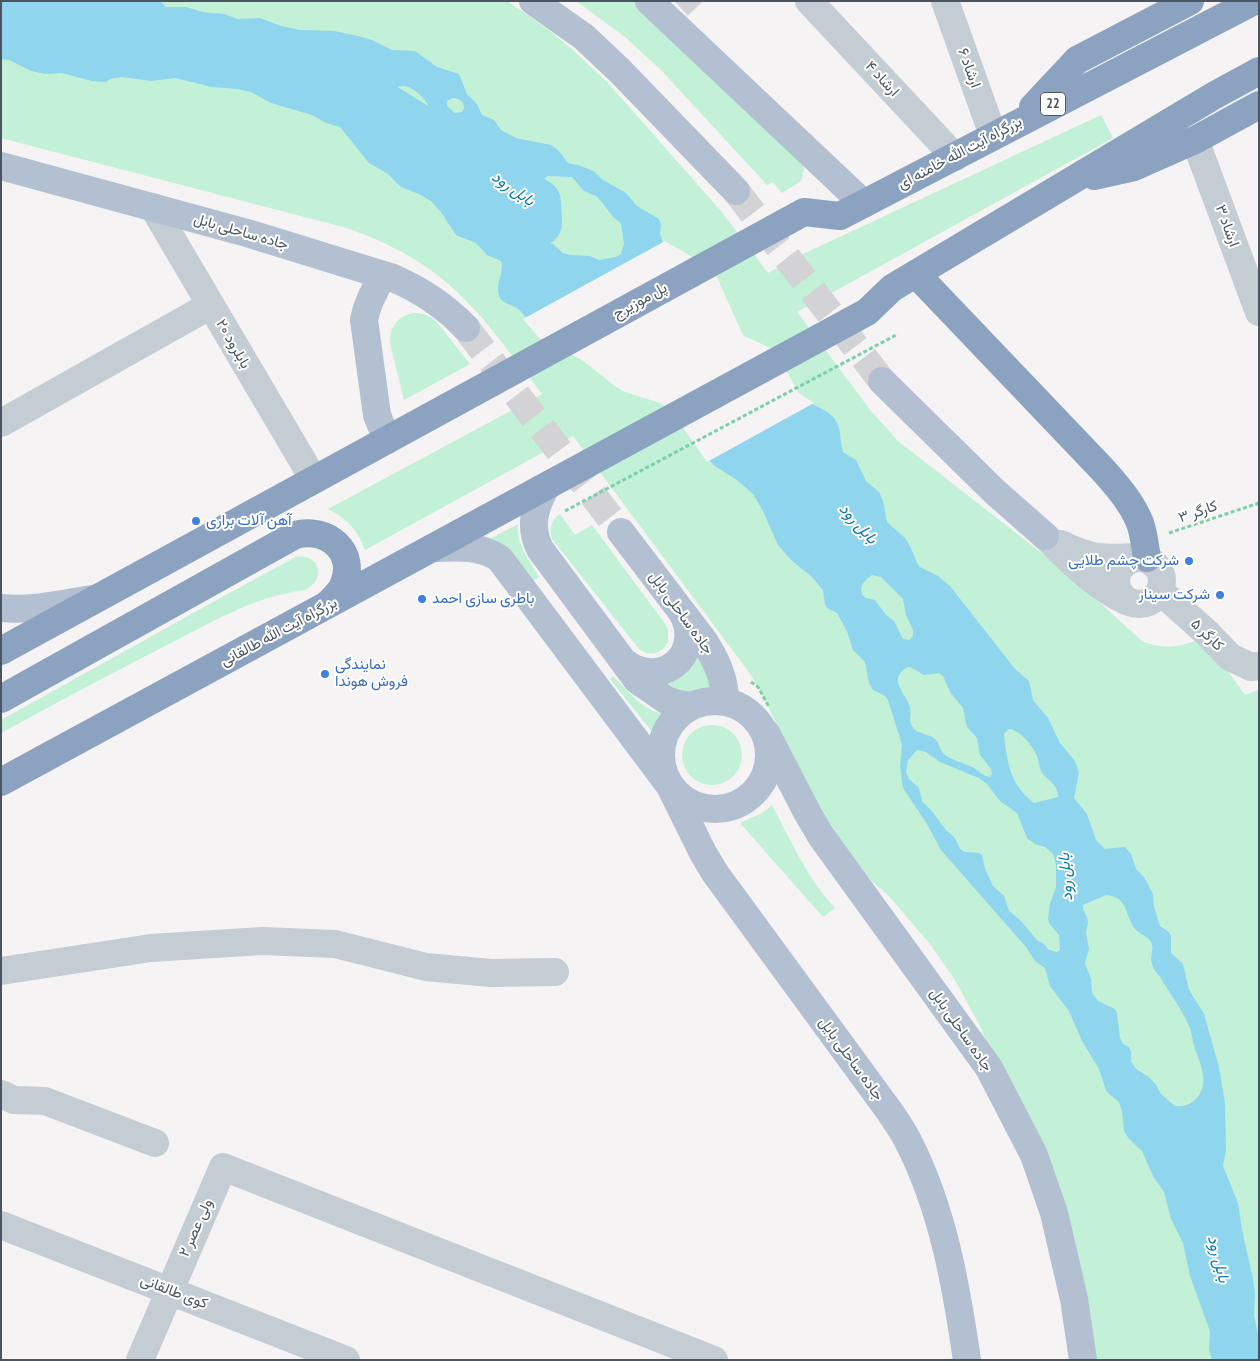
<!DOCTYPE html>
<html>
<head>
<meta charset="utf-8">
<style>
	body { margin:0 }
	#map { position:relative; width:1260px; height:1361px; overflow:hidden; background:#f5f3f3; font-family:"PT Sans Narrow",sans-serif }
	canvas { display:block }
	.frame { position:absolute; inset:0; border:2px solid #4a5561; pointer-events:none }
</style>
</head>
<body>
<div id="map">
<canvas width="1260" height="1361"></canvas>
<div class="frame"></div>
</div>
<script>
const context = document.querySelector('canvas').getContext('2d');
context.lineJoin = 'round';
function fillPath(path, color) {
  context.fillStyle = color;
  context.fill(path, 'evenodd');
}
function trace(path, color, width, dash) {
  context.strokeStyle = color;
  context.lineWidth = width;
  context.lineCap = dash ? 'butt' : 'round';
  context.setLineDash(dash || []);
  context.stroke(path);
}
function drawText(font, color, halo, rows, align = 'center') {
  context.font = font + ' "PT Sans Narrow",Vazirmatn,sans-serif';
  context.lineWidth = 4;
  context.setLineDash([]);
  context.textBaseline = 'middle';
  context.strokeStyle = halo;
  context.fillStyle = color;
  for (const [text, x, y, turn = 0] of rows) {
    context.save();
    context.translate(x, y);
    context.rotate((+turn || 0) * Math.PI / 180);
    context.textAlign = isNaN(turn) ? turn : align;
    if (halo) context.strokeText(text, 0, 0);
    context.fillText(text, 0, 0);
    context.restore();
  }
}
fillPath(new Path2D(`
	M1 1H507L549 30 574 51 608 83 721 211 768 273 803 254 1101 115 1113 138 797 312 871 411 898 441 1066 572 1142 641C1166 651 1181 646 1204 638L1245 695 1259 690V1360H1083L1034 1155 980 1026 955 980 930 944 888 895 866 876 839 843 800 776 772 714 751 675 573 436 365 550C358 530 347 519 328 509L542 394C534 383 525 372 516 361 492 328 465 295 432 271 405 252 375 237 343 227L1 138Z
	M576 1H636L803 165 804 170 801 181 782 193 773 182 767 185 661 70 625 37Z
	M413 313C423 313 428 315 436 321L470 364 404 400 390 343C390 326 397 317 413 313Z
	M560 514 575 535 592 525 666 625 668 630V642C661 654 650 657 639 649L552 539C549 528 551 520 560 514Z
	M518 524C516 544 529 560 539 577L532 581 486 541Z
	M296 557C320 553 327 580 305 590 254 596 211 623 165 646 110 674 56 703 1 733V720L222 597Z
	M699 651 712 692 683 697 656 681Z
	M613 676C628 691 641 709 663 714L653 733 610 679Z
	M682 755a30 30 0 1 1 60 0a30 30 0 1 1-60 0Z
	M772 805C791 841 807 878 835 908L823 917 740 823 762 813Z`), '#c2f1d7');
fillPath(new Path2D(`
	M1 1H160L166 7H186L203 12 224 14 238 19 260 18 281 26 300 30 334 31 358 36 372 40 392 50 415 51 437 67 459 74 467 94 477 104 482 115 494 120 501 130 516 138 551 145 558 150 568 163 581 166 593 171 603 180 626 193 637 206 659 219 661 224 660 234 663 243 738 330 797 395C809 406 832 408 838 425 841 433 840 443 843 452L856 460 866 481 879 492 883 501 887 522 905 538 911 548 917 563 920 567 938 576 950 586 1015 669 1029 681 1033 700 1048 718 1060 743 1075 761 1079 773 1074 798 1087 814 1096 840 1105 849 1125 847 1131 854 1136 869 1144 877 1153 894 1154 907 1160 926 1169 932 1171 936V953L1183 964 1189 990 1204 1014 1219 1067 1225 1103 1226 1150 1223 1166 1238 1203 1242 1230 1253 1279 1255 1293 1254 1315 1259 1340V1360H1212L1209 1350 1210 1332 1207 1323 1190 1276 1183 1243 1171 1219 1164 1192 1153 1176 1142 1151 1129 1139 1124 1131 1122 1111 1119 1102 1109 1094 1106 1090 1099 1069 1082 1041 1069 1011 1050 986 1045 968 1035 961 1026 947 941 850 927 824 903 788 900 766 902 745 888 700 885 696 873 690 869 683 865 662 853 650 847 631 837 613 827 608 825 604 823 590 811 576 791 560 778 545 763 511 753 494 737 480 715 466 709 460 669 407 584 358 528 321C525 317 522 312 518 309 512 304 502 304 499 296 495 283 505 271 501 261L487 255 476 243 456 235 441 212 431 201 419 194 401 187 388 174 369 163 340 127 326 123 312 115 271 103 251 92 238 89 212 87 175 78 151 81 122 77 110 79 106 82 92 81 62 73 45 74 31 71 9 60 1 59ZM403 86C414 86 434 105 430 117L422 122 413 124C402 117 381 106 382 91L386 88ZM452 98C459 98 464 101 464 108L462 112 455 113 447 106V101ZM497 164 503 166 508 173 514 176 513 182 503 181 493 174V167ZM548 176 572 177 584 191 596 196 600 200 614 218 621 223 624 244 621 254 616 257 599 260 590 256 570 255 563 253 553 244 548 242 545 234 544 207 538 187 539 182ZM872 575 881 577 903 599 906 615 913 630V636L909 640 903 639 894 621 886 615 875 600 866 598 862 595C859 585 865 580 872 575ZM908 667 912 668 924 675 939 673 943 676 950 692 963 708 967 727 977 738 980 755 991 769 992 774 990 777C983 776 980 772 974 768 965 763 953 761 945 755 940 751 940 744 935 739 929 734 919 734 914 729 907 721 912 715 910 707 906 693 886 679 908 667ZM1009 729C1020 730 1033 746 1037 756 1039 761 1039 767 1041 771 1047 781 1058 783 1058 797L1034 803C1010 785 1007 762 1004 734ZM917 750 926 752 940 762 979 778 987 784 1000 801 1017 813 1027 838 1035 844 1045 847 1053 854 1056 864V887L1050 904 1048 919 1049 923 1059 935 1060 950 1057 952 1049 950 1044 944 1037 940 1020 920 1009 911 1004 896 993 886 985 869 982 855 979 853 965 852 961 850 954 837 946 830 931 810 922 801 919 788 909 779 906 772 908 760ZM1106 895C1130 897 1124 917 1136 930 1141 935 1148 936 1151 942 1155 949 1149 957 1152 964 1153 969 1157 973 1160 977 1169 992 1180 1007 1188 1023 1192 1031 1192 1040 1195 1049 1201 1065 1210 1084 1196 1099 1190 1105 1183 1107 1175 1106L1161 1094 1156 1085 1149 1077 1136 1069 1131 1061V1052L1129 1047 1123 1044 1120 1038 1117 1013 1115 1009 1098 1001 1092 993 1091 979 1085 963 1089 949 1086 933 1088 922 1087 917 1083 909V905Z`), '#8fd5ee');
fillPath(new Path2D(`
	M665 241 699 261 716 275 742 333 744 336 771 348 776 352 799 393 814 403 707 462 683 428 667 408 660 403 625 392 616 387 582 360 539 338 523 319Z`), '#f5f3f3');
trace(new Path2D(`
	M339 86 372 98 538 202 539 223`), '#8fd5ee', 46);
const building = new Path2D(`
	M675 1H703L688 15Z`);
fillPath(building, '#cfd1d7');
trace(building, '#d7d8de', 1);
trace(new Path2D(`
	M736 191 882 381
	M466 328 621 532`), '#d3d3d6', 28, [28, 14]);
trace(new Path2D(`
	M565 511 898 334
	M1169 533 1259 503
	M751 682 758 687 769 707`), '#7ad0aa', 3, [4, 2.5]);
trace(new Path2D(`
	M809 1 955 157
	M945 1 993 135
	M1195 140 1259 312
	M153 207 314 480
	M1 423 211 305
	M1045 536C1070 560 1094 586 1126 601
	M1061 544C1091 559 1104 559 1137 557
	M1116 581a23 23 0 1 1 46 0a23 23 0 1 1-46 0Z
	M1160 591 1207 633 1230 657 1251 667 1259 666
	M1 971 151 948 262 941 335 944 426 967 491 973 555 972
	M1 1094 14 1100 45 1101 155 1143
	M1 1225 346 1360
	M140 1360 223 1167 714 1360`), '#c4ccd4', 28);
trace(new Path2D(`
	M533 1 584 37 620 71 736 191
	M649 1 864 204
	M1 166 247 233 393 278C421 290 445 306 466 328
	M383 275C375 290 367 303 364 320L377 415 387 440
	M882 381 995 492 1045 536
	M546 487C534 508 529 527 540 549L637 680 666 700 677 704 692 706
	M621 532 704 641C716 660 725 678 725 701
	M432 548C455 548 480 544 500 559L670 786 703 853 715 873 890 1112C896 1121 903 1131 908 1141 943 1209 956 1285 967 1360
	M1 608C32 611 62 604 92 599
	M623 661C659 691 704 656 683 614
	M661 755a54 54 0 1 1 108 0a54 54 0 1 1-108 0Z
	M766 733 808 814 821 836 989 1068 1034 1155 1054 1213 1074 1299 1083 1360`), '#b3c0d1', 28);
trace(new Path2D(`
	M1033 107 1077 60 1190 1
	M1094 176 1134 167 1195 140 1259 105
	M916 274 1104 471C1118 487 1132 503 1140 523 1144 534 1145 547 1147 558
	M1 651 804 212 840 216 1254 1
	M1 699 295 535C327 526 358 552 343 586 340 593 334 598 328 604
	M1 782 867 312 892 288 1215 95 1259 71`), '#8ba2c1', 28);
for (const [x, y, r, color] of [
	[196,521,5,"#3f7fe0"],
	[1189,561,5,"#3f7fe0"],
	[1220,595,5,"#3f7fe0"],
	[422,599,5,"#3f7fe0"],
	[325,674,5,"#3f7fe0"]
]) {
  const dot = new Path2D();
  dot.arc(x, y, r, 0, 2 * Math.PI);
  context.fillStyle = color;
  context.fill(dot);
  trace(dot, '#fff', 2);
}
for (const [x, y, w] of [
	[1053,104,25]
]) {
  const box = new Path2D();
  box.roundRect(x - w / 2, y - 11.5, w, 23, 4);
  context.fillStyle = '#fff';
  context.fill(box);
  trace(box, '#4a5561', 1);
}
drawText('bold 14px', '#4a5561', null, [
	["22",1053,104]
]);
drawText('15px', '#4a5561', '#fff', [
	["ارشاد ۶",969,68,70],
	["ارشاد ۴",882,79,47],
	["بزرگراه آیت الله خامنه ای",960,153,-28],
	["ارشاد ۳",1227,226,70],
	["جاده ساحلی بابل",241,232,16],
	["پل موزیرج",640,301,-29],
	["بابلرود ۲۰",233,344,60],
	["کارگر ۳",1198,512,-19],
	["جاده ساحلی بابل",681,613,54],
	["بزرگراه آیت الله طالقانی",279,632,-28],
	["کارگر ۵",1207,635,44],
	["جاده ساحلی بابل",961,1030,55],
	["جاده ساحلی بایل",851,1059,54],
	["ولی عصر ۲",196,1228,-66],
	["کوی طالقانی",174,1292,21]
]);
drawText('15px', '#366cbe', '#fff', [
	["آهن آلات براری",206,521],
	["شرکت چشم طلایی",1179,561,"right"],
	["شرکت سینار",1210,595,"right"],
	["باطری سازی احمد",432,599],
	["نمایندگی",335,665],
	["فروش هوندا",335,682]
], 'left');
drawText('italic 16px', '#0c7aa2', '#fff', [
	["بابل رود",513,189,35],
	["بابل رود",858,524,48],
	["بابل رود",1066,877,-94],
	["بابل رود",1218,1259,76]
]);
</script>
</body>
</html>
